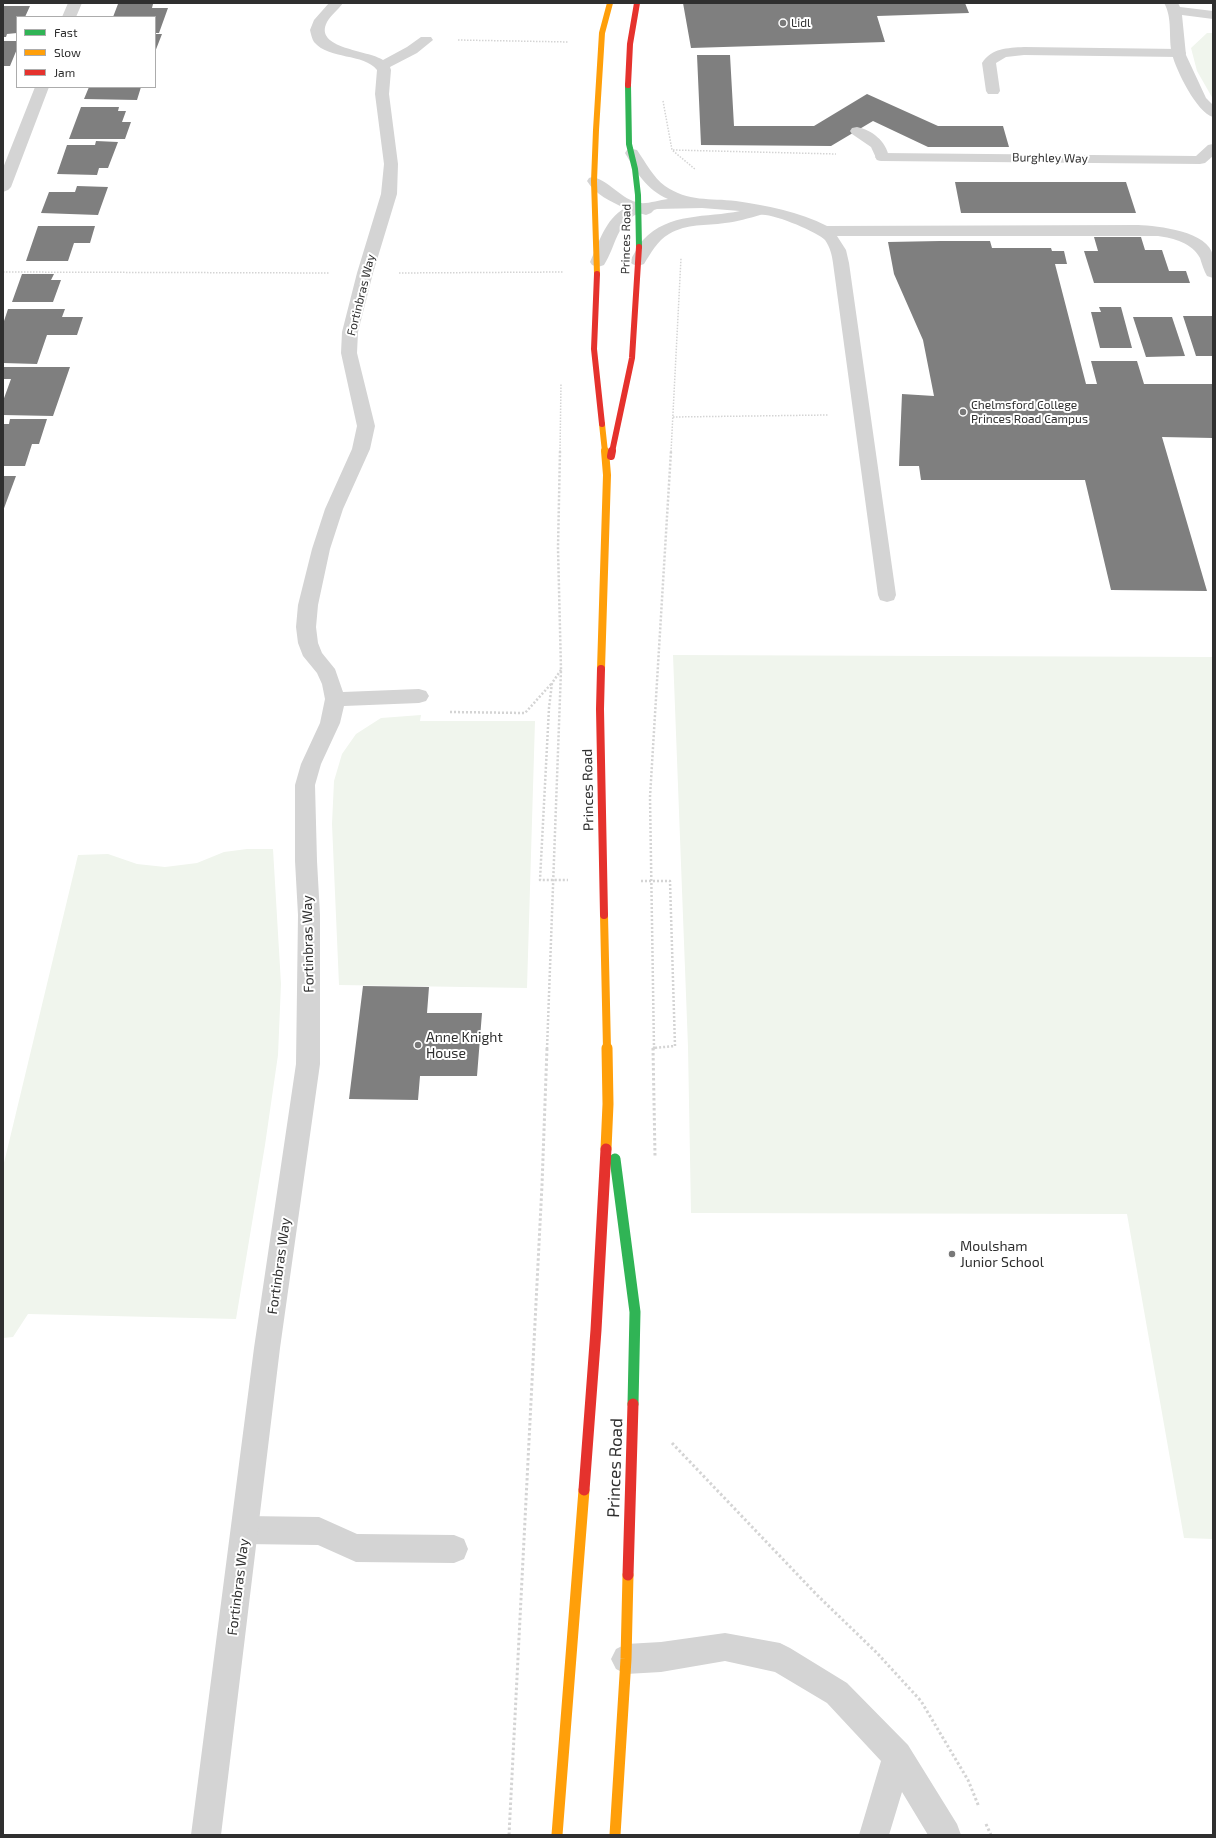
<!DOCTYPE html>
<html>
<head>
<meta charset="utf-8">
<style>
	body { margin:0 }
	#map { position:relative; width:1216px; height:1838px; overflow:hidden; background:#fff; font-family:"Exo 2",sans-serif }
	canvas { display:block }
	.frame { position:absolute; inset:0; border:4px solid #2f2f2f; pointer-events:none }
	.legend { position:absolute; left:16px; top:16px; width:140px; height:72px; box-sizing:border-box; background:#fff; border:1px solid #acacac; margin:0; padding:5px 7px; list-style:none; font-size:12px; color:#2f2f2f }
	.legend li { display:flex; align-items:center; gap:8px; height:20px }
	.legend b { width:20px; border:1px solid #acacac }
</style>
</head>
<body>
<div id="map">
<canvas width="1216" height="1838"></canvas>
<div class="frame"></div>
<ul class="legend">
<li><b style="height:5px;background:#30b455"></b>Fast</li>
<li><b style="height:5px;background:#ff9f0a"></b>Slow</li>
<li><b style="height:5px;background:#e5322d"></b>Jam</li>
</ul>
</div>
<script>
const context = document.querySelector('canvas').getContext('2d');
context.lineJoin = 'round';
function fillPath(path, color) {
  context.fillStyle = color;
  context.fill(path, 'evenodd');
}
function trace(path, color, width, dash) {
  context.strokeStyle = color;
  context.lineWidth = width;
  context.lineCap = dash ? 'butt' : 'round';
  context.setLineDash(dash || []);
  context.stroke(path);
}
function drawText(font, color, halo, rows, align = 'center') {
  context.font = font + ' "Exo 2",sans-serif';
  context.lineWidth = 4;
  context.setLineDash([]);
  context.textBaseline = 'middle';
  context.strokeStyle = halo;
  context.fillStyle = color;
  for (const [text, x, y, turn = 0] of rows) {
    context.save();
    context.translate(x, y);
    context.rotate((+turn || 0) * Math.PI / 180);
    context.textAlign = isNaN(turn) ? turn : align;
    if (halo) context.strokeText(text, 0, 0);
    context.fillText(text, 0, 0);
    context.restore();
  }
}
fillPath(new Path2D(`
	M1207 33H1213V99L1197 71 1191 48Z
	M673 655 1213 657V1539L1184 1538 1127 1214 691 1213 688 1047Z
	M421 715 420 721H535L527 988 339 985 332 824 334 781 342 754 356 734 381 718Z
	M247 849H273L281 984 278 1055 265 1145 236 1319 28 1314 13 1337 3 1338V1167L78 855 108 854 137 864 165 867 197 863 224 852Z`), '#f0f5ed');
fillPath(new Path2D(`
	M683 3H965L969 13 877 16 885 42 691 48Z
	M118 4H153L152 8H168L159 33H155V17H113Z
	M3 6H30L25 17H17V33L7 34 6 37H3Z
	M155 34H162L155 52Z
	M3 41H17V49L10 66H3Z
	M697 55H730L734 126H814L867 94 938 126H1003L1009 147H928L873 121 831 146 701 145Z
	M89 87H141L137 100 84 99Z
	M81 107H119L118 111H126L122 122H131L125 139H69Z
	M96 141 118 142 108 168H99L97 175 57 174 67 145H95Z
	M955 182H1126L1136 213H961Z
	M77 186 108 187 98 215 41 213 49 192H75Z
	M38 226H95L90 243H74L68 261H26Z
	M1094 237H1141L1145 250H1162L1169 271H1186L1190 283H1094L1084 251H1098Z
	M940 241H990L992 248H1051L1052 251H1064L1067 264H1055L1086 384H1097L1091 361H1137L1144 384H1213V438L1162 437 1207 591 1111 590 1085 480H921L919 466H899L902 394 934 396 923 340 894 274 888 242Z
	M22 274H54L51 280H61L53 302H12Z
	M1099 307H1121L1132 348H1100L1091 312H1101Z
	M8 309H65L62 317H83L77 335H47L37 364 3 363V324Z
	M1183 316H1212L1213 356H1196Z
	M1133 317H1172L1185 356 1146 357Z
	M3 367H70L53 416 3 415V401L11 379H3Z
	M10 419H47L39 444H32L25 466H3V424H9Z
	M3 476H16L3 511Z
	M363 986 429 987 427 1013H482L477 1076H420L418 1100 349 1099Z`), '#7f7f7f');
trace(new Path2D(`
	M458 40 569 42
	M663 101 672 150 696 170
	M673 150 836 154
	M3 272 330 273
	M399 273 563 272
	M673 417 828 415
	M560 452 561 383
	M671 452 681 258`), '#d4d4d4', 1.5, [1.5, 1.5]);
trace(new Path2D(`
	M561 670 552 683 549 708 540 880H568
	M450 712 525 713 552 683
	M641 881H670L675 1046 653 1048
	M547 1049 561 670 558 548 560 451
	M654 1049 650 797 671 451`), '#d4d4d4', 2.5, [2, 2]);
trace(new Path2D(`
	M653 1048H655
	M653 1048 655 1156
	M672 1443 817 1595 877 1653 921 1701 968 1780 979 1807
	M986 1824 991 1835
	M509 1835 542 1185 547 1048`), '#d4d4d4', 3, [2.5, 2.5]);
fillPath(new Path2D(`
	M1024 47 1179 49 1184 50 1186 53 1184 56 1179 57 1024 55 1006 57 996 63 1000 91 998 94H988L986 91 982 63C992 48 1007 48 1024 47Z
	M857 127C872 130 886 141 889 157L887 160 882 161 877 160 871 147 852 134 850 131 852 128Z
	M632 149 637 150C646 163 653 177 665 186 688 202 710 198 736 201 765 205 800 212 827 226L1138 225C1158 226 1209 231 1213 256 1214 263 1213 271 1213 278L1207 276C1204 271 1202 264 1200 258 1192 243 1174 238 1158 236H837L846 250 849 263 896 595 894 600 887 602 880 600 878 595 833 263C832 255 830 247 825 240 818 232 770 212 760 215 749 218 737 222 725 223 705 226 688 223 669 234 657 241 651 253 644 264L638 266 632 264 630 261C634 254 638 246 643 240 669 212 707 218 740 211L702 208 657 209 654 210 651 213 646 215 639 213C616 223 616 247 604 265L598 267 592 265 590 262C599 243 605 219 625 208 611 202 595 194 587 181L589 178C604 174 621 201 640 203 648 204 659 200 668 199 647 190 636 172 625 153L627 150Z
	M245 1516 319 1517 357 1534 454 1535 464 1539 468 1549 464 1559 454 1563 356 1562 318 1545 245 1544 235 1540 231 1530 235 1520Z
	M725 1633 780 1643 790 1648 847 1683 908 1745 957 1824 961 1835H928L902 1792 889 1835H859L881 1761 827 1703 775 1672 725 1661 661 1672 626 1674 616 1669 611 1659 616 1649 626 1644 661 1642Z`), '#d4d4d4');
fillPath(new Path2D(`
	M68 3H82L76 17H62Z
	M329 3H343C338 10 331 15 327 22 313 49 369 50 383 60L407 47 421 37H431L433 40 417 53 390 67 391 70 389 94 398 164 397 194 373 273 358 332 357 353 375 426 370 449 343 509 330 549 318 605 316 627 318 643 322 653 335 669 343 692 419 689 426 691 429 696 426 701 419 703 344 706 340 723 321 764 315 785 317 861 320 915V1064L280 1348 221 1835H191L254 1348 296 1064 298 915 295 861V785L301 764 320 723 325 699 322 684 317 673 303 656 298 643 296 627 298 605 312 549 325 509 352 449 357 426 341 353 342 332 357 273 381 194 384 164 375 94 377 70C364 53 329 60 314 42 312 39 311 34 310 30L314 20Z
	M1164 3H1178L1180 7 1213 11V19L1182 15 1186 55 1206 98 1213 105V117C1197 113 1176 70 1172 54 1168 38 1173 18 1164 3Z
	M35 87H49L11 187 8 190 3 192V168Z
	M1213 144V156L1205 163 1200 164 882 161 877 160 875 157 877 154 882 153 1196 156 1208 145Z`), '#d4d4d4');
trace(new Path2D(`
	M628 85 629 144 635 169 638 195 639 247`), '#30b455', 6);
trace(new Path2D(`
	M615 1159 635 1312 633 1404`), '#30b455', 11);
trace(new Path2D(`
	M597 274 594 181 596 130 602 33 610 3
	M602 424 605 452`), '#ff9f0a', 6);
trace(new Path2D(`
	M601 669 607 475 605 451
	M604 915 607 1049`), '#ff9f0a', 8);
trace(new Path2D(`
	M606 1149 608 1104 607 1048
	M557 1835 584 1490
	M615 1835 626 1659 628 1575`), '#ff9f0a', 11);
trace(new Path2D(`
	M628 85 630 44 637 3
	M597 274 594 349 602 424
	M612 452 632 358 639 247`), '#e5322d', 6);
trace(new Path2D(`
	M611 456 612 451
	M601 669 600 709 604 915`), '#e5322d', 8);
trace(new Path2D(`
	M584 1490 596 1330 606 1149
	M628 1575 633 1404`), '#e5322d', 11);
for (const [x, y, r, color] of [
	[783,23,4,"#787878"],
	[963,412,4,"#787878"],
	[418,1045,4,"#787878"],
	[952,1254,4,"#787878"]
]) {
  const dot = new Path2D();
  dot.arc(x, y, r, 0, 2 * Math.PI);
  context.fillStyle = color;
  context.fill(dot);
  trace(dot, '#fff', 1.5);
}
drawText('12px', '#2f2f2f', '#fff', [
	["Lidl",791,23],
	["Chelmsford College",971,405],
	["Princes Road Campus",971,419]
], 'left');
drawText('12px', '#2f2f2f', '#fff', [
	["Burghley Way",1050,158,1],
	["Princes Road",626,239,-89],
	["Fortinbras Way",361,295,-76]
]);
drawText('14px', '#2f2f2f', '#fff', [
	["Princes Road",588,790,-91],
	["Fortinbras Way",308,944,-91],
	["Fortinbras Way",279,1266,-82],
	["Fortinbras Way",238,1587,-83]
]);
drawText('14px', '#2f2f2f', '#fff', [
	["Anne Knight",426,1037],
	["House",426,1053],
	["Moulsham",960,1246],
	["Junior School",960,1262]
], 'left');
drawText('17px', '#2f2f2f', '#fff', [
	["Princes Road",615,1468,-88]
]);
</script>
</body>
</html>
